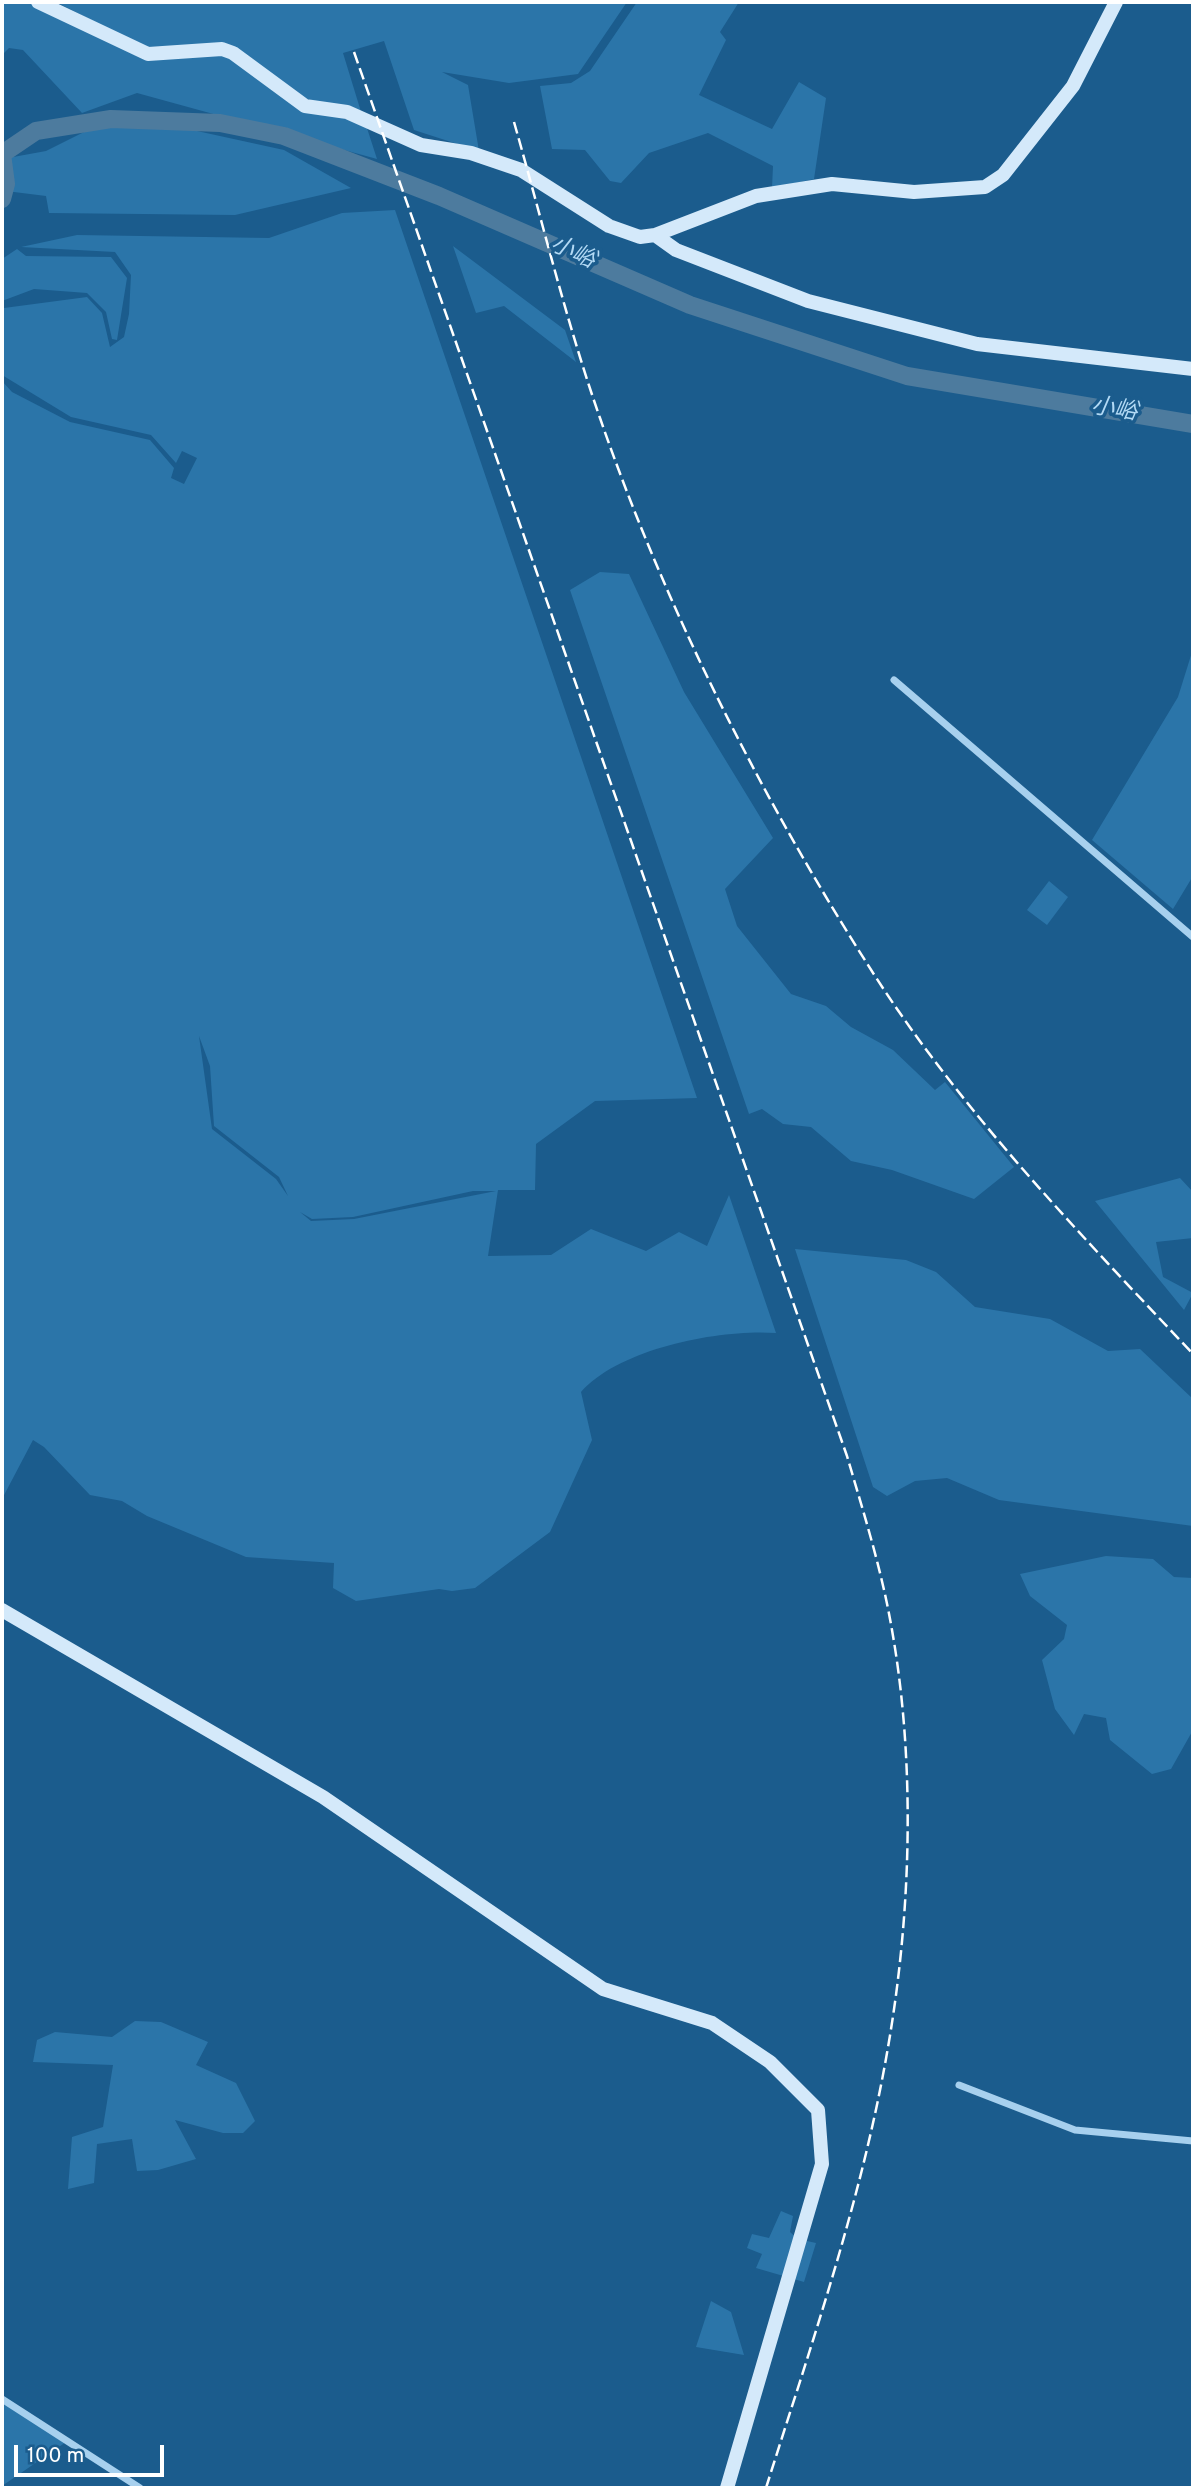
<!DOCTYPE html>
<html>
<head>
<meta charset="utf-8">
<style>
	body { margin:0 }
	#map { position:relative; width:1195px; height:2490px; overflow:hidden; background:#1b5c8d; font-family:Overpass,sans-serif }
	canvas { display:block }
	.frame { position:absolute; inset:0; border:4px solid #fff; pointer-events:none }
	.scale { position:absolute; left:14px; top:2445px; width:150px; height:32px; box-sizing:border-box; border:4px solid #fff; border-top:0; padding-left:9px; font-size:21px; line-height:24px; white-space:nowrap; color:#fff; -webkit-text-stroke:5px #1b5c8d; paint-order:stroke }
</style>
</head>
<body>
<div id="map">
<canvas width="1195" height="2490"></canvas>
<div class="frame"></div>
<div class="scale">100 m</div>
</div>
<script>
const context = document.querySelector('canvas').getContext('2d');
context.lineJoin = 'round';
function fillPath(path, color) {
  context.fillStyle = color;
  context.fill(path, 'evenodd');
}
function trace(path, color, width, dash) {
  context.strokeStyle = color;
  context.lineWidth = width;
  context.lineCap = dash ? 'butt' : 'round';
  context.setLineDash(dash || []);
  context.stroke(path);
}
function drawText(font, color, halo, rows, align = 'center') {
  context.font = font + ' Overpass,"Noto Sans SC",sans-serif';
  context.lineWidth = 7;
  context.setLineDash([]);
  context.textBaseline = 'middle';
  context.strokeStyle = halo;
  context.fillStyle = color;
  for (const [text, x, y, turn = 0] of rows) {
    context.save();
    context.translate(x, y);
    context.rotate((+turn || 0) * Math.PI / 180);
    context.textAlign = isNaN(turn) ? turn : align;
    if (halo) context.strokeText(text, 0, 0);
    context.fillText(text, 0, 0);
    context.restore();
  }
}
fillPath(new Path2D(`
	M2 2H29L143 56 224 54 301 106 366 125 377 159 137 93 82 113 23 50 9 48 2 55Z
	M56 2H627L578 74 509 83 442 72 468 85 479 151 414 130 384 41 343 53 362 115 304 98 223 45 144 47Z
	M637 2H739L720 32 726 40 699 95 772 129 799 82 826 98 814 179 772 188 773 166 708 133 649 153 621 183 610 181 585 150 552 149 540 86 571 83 590 71Z
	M165 124 284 150 351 188 235 215 49 213 46 196 6 191 2 185V159L46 151 94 127Z
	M395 210 697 1098 595 1101 536 1144 535 1190H498L488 1256 551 1255 591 1229 646 1251 679 1232 707 1246 729 1195 776 1333C720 1329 620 1348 581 1392L592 1440 550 1532 475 1588 452 1591 439 1589 356 1601 333 1588 334 1563 246 1557 147 1516 122 1501 90 1495 44 1447 33 1440 2 1499V381L12 392 70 422 150 440 174 468 171 478 184 484 197 458 182 451 176 463 151 435 71 417 2 375V314L4 308 87 297 102 313 110 347 124 337 129 314 131 275 115 252 21 247 77 235 269 238 342 213ZM199 1036 210 1066 214 1126 279 1177 288 1196 276 1179 212 1129ZM473 1191H496L354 1219 311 1221 300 1212 312 1219 353 1217Z
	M453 246 565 330 576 362 504 306 476 313Z
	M17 249 26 256 111 257 127 278 117 340 112 339 106 312 87 293 34 289 2 301V259Z
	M600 572 629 574 684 692 773 838 725 889 737 926 791 994 826 1006 851 1027 893 1050 935 1090 945 1082 1014 1167 974 1199 892 1170 851 1161 811 1127 783 1124 762 1109 749 1114 570 590Z
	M1193 649V876L1173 909 1092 840 1178 697Z
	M1049 881 1068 897 1047 925 1027 910Z
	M1180 1178 1193 1192V1238L1156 1242 1163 1277 1193 1293 1184 1310 1095 1201Z
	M795 1249 906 1260 936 1272 975 1307 1050 1319 1108 1351 1140 1349 1193 1399V1526L999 1500 947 1478 915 1481 887 1496 873 1487Z
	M1106 1556 1153 1559 1174 1577 1193 1578V1730L1171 1769 1152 1774 1110 1740 1106 1718 1084 1714 1074 1735 1055 1709 1042 1660 1064 1639 1067 1625 1030 1596 1020 1574Z
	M135 2021 161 2022 208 2042 196 2065 236 2083 255 2121 243 2133H223L175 2120 196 2159 158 2170 137 2171 132 2139 97 2144 94 2183 68 2189 72 2137 103 2127 113 2065 33 2062 37 2040 55 2032 112 2037Z
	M781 2211 793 2216 790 2232 798 2239 816 2243 804 2282 756 2268 762 2254 747 2248 752 2234 769 2238Z
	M711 2301 731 2312 744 2355 696 2347Z
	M2 2400 66 2442 2 2486Z`), '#2b75a9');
trace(new Path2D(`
	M2 199 6 184 2 154 36 131 111 119 220 123 284 136 439 196 690 305 907 376 1193 424`), '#4d7b9e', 18);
trace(new Path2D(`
	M894 680 1193 937
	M959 2085 1075 2130 1193 2141
	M2 2399 140 2488`), '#a7d0ee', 7);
trace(new Path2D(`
	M38 2 148 54 222 49 233 53 305 106 347 112 421 145 471 153 521 170 609 226 640 237 655 235 676 250 808 301 977 344 1193 369
	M655 235 756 196 832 184 914 192 985 187 1003 175 1073 86 1116 2
	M2 1610 323 1797 603 1989 712 2023 770 2062 818 2110 822 2164 727 2488`), '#d4e9fa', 14);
trace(new Path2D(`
	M354 52 847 1456C864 1514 882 1571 892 1630 916 1766 911 1918 887 2053 861 2202 811 2345 766 2488
	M514 122C542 220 566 321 600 418 667 612 764 803 875 976 965 1115 1080 1234 1193 1354`), '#fff', 2.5, [12, 5]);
drawText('italic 23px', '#b3daf5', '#1b5c8d', [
	["小峪",572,254,24],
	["小峪",1114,411,9]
]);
</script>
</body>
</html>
